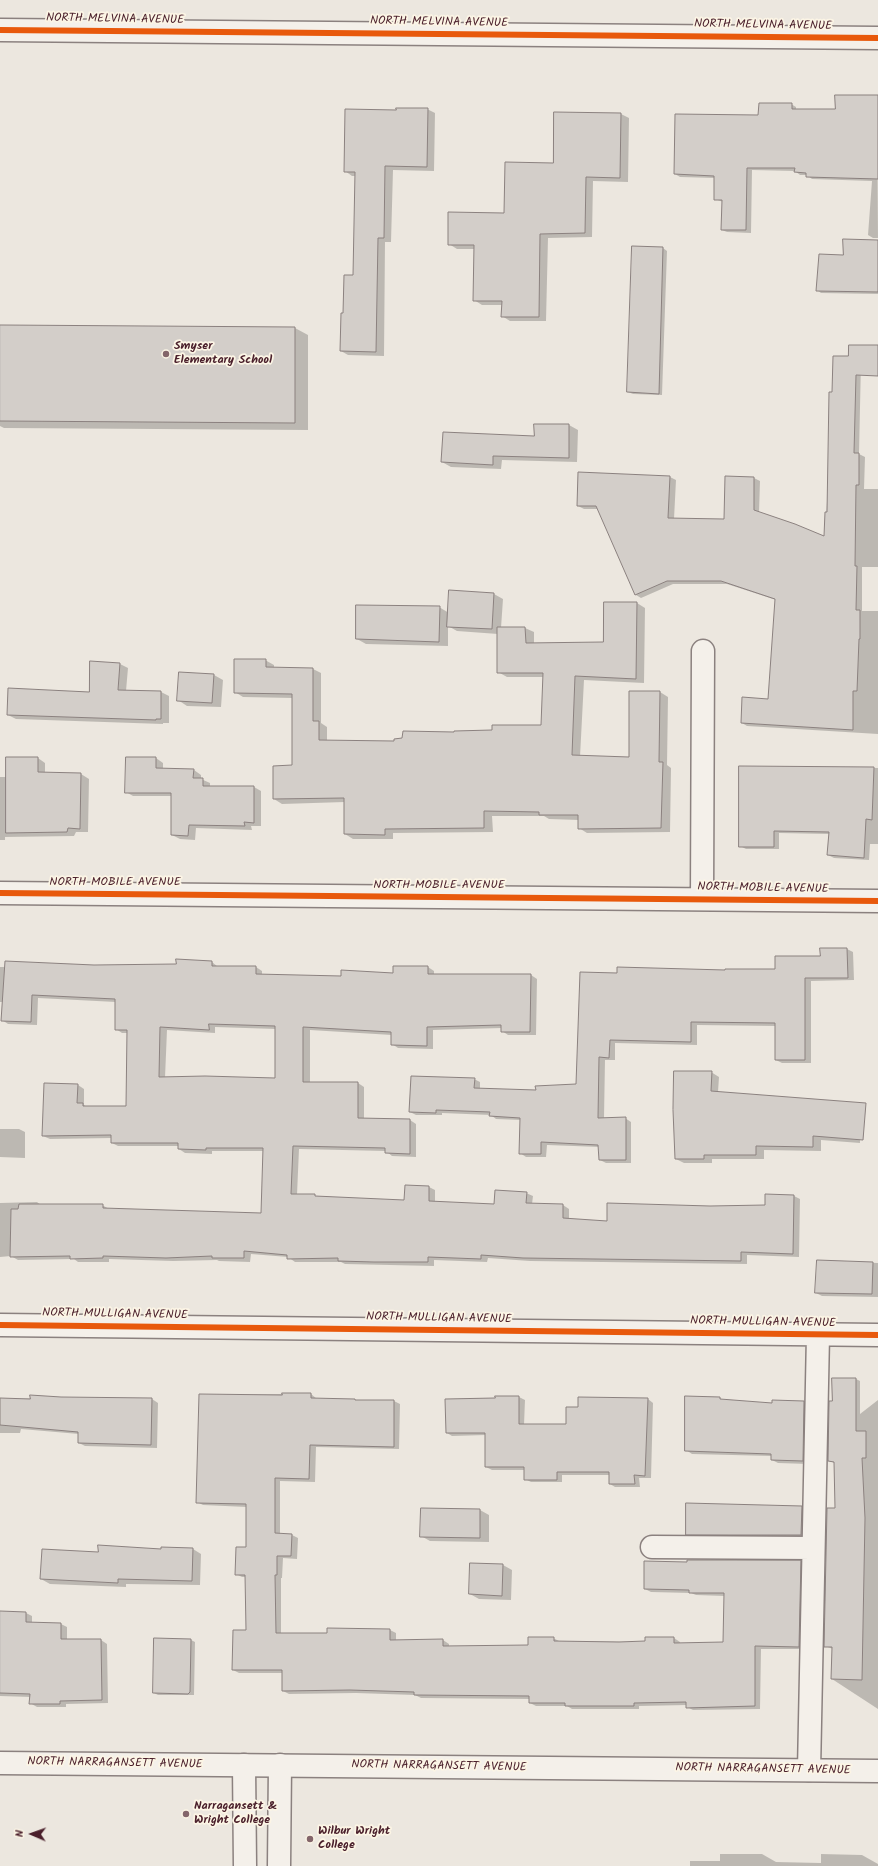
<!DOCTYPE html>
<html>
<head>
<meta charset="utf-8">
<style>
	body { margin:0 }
	#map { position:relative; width:878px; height:1866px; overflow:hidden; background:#ece7df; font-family:Kalam,sans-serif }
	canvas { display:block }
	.north { position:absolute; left:12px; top:1814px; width:40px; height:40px; -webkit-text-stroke:3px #fcf5e5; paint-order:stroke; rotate:272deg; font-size:11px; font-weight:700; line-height:16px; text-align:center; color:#4a1f2b }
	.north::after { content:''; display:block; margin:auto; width:14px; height:18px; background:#4a1f2b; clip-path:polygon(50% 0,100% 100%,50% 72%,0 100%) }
</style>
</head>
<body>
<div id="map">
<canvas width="878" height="1866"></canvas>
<div class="north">N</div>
</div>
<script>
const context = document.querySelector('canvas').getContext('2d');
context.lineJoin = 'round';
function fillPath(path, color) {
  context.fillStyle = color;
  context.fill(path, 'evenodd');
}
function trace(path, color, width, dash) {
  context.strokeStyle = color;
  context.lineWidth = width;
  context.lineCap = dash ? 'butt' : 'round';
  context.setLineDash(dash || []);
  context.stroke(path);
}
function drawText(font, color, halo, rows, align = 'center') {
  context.font = font + ' Kalam,sans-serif';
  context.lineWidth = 3.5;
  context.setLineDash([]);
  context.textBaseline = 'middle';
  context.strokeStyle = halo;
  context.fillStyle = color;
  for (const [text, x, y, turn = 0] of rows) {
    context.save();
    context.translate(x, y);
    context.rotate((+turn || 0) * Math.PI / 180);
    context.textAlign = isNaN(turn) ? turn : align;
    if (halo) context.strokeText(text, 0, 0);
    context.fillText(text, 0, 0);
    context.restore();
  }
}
fillPath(new Path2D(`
	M877 95 878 238H873L868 235 872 181 812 179 807 175H800L795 171 752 170 751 233 727 232 722 230 723 202 715 199V178L680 177 675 174 759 116 791 104 796 107V110H836L877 96Z
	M427 109 435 113 434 171 393 170 391 242H385L384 356 348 355 341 351 344 314 354 276 356 176H352L345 171 397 111Z
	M621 114 629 118 628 182 593 181 592 237 548 238 546 321H510L502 316 503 305H482L474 300 475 249H457L449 244 505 214 554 164Z
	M878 241V294L821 293 817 290Z
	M663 248 667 251 662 395 633 394 628 392Z
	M0 326 295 328 308 335V430L4 428 0 426Z
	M861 361 859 454 865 457 864 489H878V567H862V611H878V734L747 726 742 723 769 700 776 600 727 584H673L641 598 636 595 598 509H584L578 506 579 473 670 477 676 480 674 519 725 520 726 477 754 478 760 481 759 513 825 538 833 393Z
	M569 425 578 430 577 462 502 460 501 469 451 467 442 462 535 437Z
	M494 594 503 599 501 628H525L534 632V644L604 643 605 603H637L645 608 644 683 584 680 580 757 630 758 660 692 668 697 667 765 671 768 670 832 587 833 579 828V820L549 819 544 816H492L493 832 393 833V839H353L345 834V802L282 804 274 799 293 766V698L243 697 235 692 265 660 274 665V668L313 669 321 673V723L327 727V742H395L455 734 542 726 544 677H507L498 672V634L457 631 448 626V646L366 644 357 639 439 607 449 613Z
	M120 664 128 668 126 691 161 692 169 696V723H163V724L16 719 8 715 90 693Z
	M214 675 223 680 221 707 187 706 178 700Z
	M38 758 45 763V773L81 774 89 779 88 832H76L74 836 5 837V840H0V777H7Z
	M127 758H156L163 763V769L194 770 201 775V779L210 783V787H254L261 791V826H251L252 830 196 828 195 840 180 839 172 835V796H133L126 792Z
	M740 767 878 768V844H870L869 860 834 858 828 855 829 834 779 833V849H746L740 846Z
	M821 949H847L853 952 854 980 811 981V1063H782L776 1060V1026L697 1025V1045L615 1043V1060H605L604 1118H625L631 1122V1163H606L600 1160V1147L547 1145 546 1157H526L520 1153 521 1120 496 1119 491 1115 442 1113V1115H416L410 1112 474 1079 480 1082V1089L537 1091 577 1085 618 974 776 970 821 957Z
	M177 960 212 962 218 967H256L262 971V975L342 977 394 974 428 967 434 971V975H531L537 979 536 1035H508L502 1031V1028L433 1030V1049L398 1048 392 1044V1035L310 1030V1083H358L364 1087V1119L410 1120 416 1124V1157L392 1156 386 1151 299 1149 297 1195 405 1201 406 1186 429 1187 435 1190V1202L495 1205 526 1193 533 1196 532 1204 563 1205 569 1209V1220L608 1222 710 1207 766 1206V1195L794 1196 800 1199 799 1257 747 1255V1264L530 1261 488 1258 487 1262 434 1260V1266L345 1264 341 1262H295L288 1257 251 1254 250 1262 219 1261 217 1260 173 1261 109 1259V1262H78L74 1259 18 1260 11 1256 0 1257V1203L37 1202 41 1205H102L109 1209 262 1214 264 1151H212V1154L185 1153 179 1149V1146H118L112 1143V1138L50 1139 43 1136 78 1085 84 1089V1105L87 1107 127 1108 128 1033H122L116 1029V1002L38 998 37 1025 8 1024 2 1020 3 1002H0V967L177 965ZM215 1027 276 1029V1079L165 1078 167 1030 215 1033Z
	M711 1072 719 1077 718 1092 859 1108 860 1143 821 1140V1151L764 1150V1159H712V1163H684L676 1159Z
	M0 1129H19L25 1132V1158L0 1157Z
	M818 1261 878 1263V1297L822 1296 816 1293Z
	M833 1379H856L860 1381V1414L878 1400V1709L832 1679 833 1649 825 1646 836 1509 835 1463 829 1461Z
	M311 1394 317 1399 394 1401 400 1404 399 1449 316 1447 315 1482 280 1481V1534L292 1535 298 1538 297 1559 283 1558 282 1578H281V1634H328V1629L390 1630 396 1633V1641L443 1640 449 1644V1647L529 1646 553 1638 559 1641 646 1642 674 1638 680 1642V1644L724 1643 725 1596 696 1595 691 1593 651 1592 645 1589 801 1561 807 1565 805 1649H761L760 1709 693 1710 687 1707V1705L639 1706V1709H572L567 1706H536L530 1703V1699L421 1698 415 1695 356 1693 289 1694 283 1691V1673H239L233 1670 247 1631 246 1577H242L236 1574 247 1548V1507L203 1505 197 1502 200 1395Z
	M519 1397 525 1400 524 1425H567L579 1408 648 1399 653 1403 651 1478H639L640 1487H615L610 1484V1475H562V1482H531L525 1479V1470H492L486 1467V1435L452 1436 447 1433 446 1400Z
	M686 1397 720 1398 724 1401 773 1404 804 1402 810 1405 808 1464 778 1463 772 1460V1456L692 1454 686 1450Z
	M61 1398 152 1399 158 1403 157 1448 85 1446 79 1443V1434L21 1429 20 1433H0V1399Z
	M802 1507 808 1511 807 1538H693L687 1534Z
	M480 1510 489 1515V1542L430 1541 421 1536Z
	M193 1549 201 1554 200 1585 126 1584V1587L50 1584 41 1579 99 1553Z
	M503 1565 512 1570 511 1600 479 1599 470 1594Z
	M0 1612 26 1613 32 1616V1624H61L67 1627V1640H101L107 1644 108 1703 66 1704V1707H37L30 1703 31 1697 0 1696Z
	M191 1640 195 1642 194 1695H158L154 1693Z
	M720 1854H762L776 1862 821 1863V1854L862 1855 878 1864V1866H690V1861H720Z`), '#0003');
const building = new Path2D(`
	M835 95H878V179L806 177V173L794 172 795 168H747L746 230H721L722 200H714V176L674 174 675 114 758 115 759 103H792V109H835Z
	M396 108H428L427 167 385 166 384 238H378L376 352 340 351 341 313H343L344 275H353L355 172H344L345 109 396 110Z
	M554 112 621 113 620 178 586 177 585 233 540 234 539 317H501L502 301H473L474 245H448V212L504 213 505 162 553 163Z
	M843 239 878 240V292L816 291 819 254 843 255Z
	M632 246 663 247 659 394 627 392Z
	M0 325 295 327V423L0 421Z
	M849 345H878V376L856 375 854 453H859V485H856L855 566H857L856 610H860V639H859L857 691H853V730L741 723 742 697 768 699 775 599 721 581H667L635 595 596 506H577L578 472 670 476 668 518 724 519 725 476 754 477V510L795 524 824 536 825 512H827L829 392H832L833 356H848Z
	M534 424H569V458L493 456V465L441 462 443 432 534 436Z
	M449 590 494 593 492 629 447 627Z
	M604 602H637L636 679 575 676 572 755 629 757V691H660L659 762H663L661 828 578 829V815H539V812L484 811V828L385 829V835L344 834V798L273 799V766L292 765V694L234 693V659H266V667L313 668V721H319V740L394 741V739L402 738 403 731 454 732V731L492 730V725H541L543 673H497V627H525L526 643 603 642Z
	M356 605 440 606 439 642 356 639Z
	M90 661 120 663 118 690 161 691V719H156V720L7 715 8 688 89 692Z
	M179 672 214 674 212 703 177 701Z
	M6 757H38V772L81 773 80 829 68 828 67 832 6 833Z
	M126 757H156V768L194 769 193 778H203V786H254V823L244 822 245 826 189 825 188 836 171 835V793H125Z
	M739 766 874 767 872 820 866 819 864 858 827 855 829 832 774 831V847H739Z
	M820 948H847L848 978H805V1060H775V1023L691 1022V1042L610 1040 609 1058 599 1057 598 1118 626 1117V1160H599L598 1145 541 1142V1154H519L520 1118 489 1116 490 1112 436 1110V1113L409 1112 411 1076 475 1078 474 1088 536 1090 535 1086 576 1084 580 972 617 973V967L725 970V969H775V956H820Z
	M176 959 212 961V966H256V974L341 976V970L393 973V966H428V974H531L530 1032H501V1025L427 1027V1046L391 1045V1032L303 1027V1082H358V1118L410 1119V1154L385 1153V1148L293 1146 291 1194H315V1196L404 1200 405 1185 429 1186V1201L494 1204 495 1190 527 1192 526 1203 563 1204V1218L607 1221V1203L710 1206 765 1205V1194L794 1195 793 1254 741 1252V1261L523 1258 481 1255V1259L428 1257V1262H374L338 1261V1258L287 1259V1255L244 1251V1258H212V1256L166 1258 103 1256V1258L70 1259V1256L10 1257 11 1209H18L19 1204H103V1208L261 1213 263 1148H206V1150L178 1149V1143H111V1135L42 1136 44 1083 78 1084 77 1103H83V1106H126L127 1030H115V999L32 995 31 1022 1 1021 5 961 94 965 176 964ZM209 1024 275 1026V1078L205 1076 159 1077 160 1027 209 1030Z
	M674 1071H712L711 1091 866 1103 863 1140 813 1136V1147L756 1146V1155H704V1159H675L673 1110Z
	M817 1260 873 1262 872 1294 815 1293Z
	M832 1378H856V1431H866V1458H862L865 1518 862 1680 831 1679 832 1647H824L827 1508H835L834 1462 828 1461 829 1401H832Z
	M282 1393H311V1398L355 1399V1400H394V1447L310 1445 309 1479 275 1478V1533L292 1534 291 1556H277V1575H275L276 1633H327V1628L390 1629V1640L443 1639V1646L528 1645V1637H554V1641L619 1642 645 1641V1637H674V1643L723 1642 724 1593H689V1590L644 1589V1561L687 1562V1560H801L799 1647 755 1646V1706L686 1708V1702L634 1703V1706H565V1703H529V1696L414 1695V1692L350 1690 282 1691V1670H232L233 1630H246L245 1575H235L236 1547H246V1504L196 1503 199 1394 282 1395Z
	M30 1395 61 1397 152 1398 151 1445 78 1443V1432L0 1425V1398L30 1399Z
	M495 1396H519V1424H566V1407H578V1397L648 1398 645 1476 634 1475 635 1484H609V1472H557V1480H524V1467H485V1433H446L445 1399 495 1398Z
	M685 1396 720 1397V1399L772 1403V1400L804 1401 803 1461 771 1460V1454L685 1451Z
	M686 1503 802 1506 801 1535H686Z
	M421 1508 480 1509V1538L420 1537Z
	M98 1545 161 1549V1547L193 1548 192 1581 118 1579V1583L40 1579 42 1549 98 1552Z
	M470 1563 503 1564 502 1596 469 1594Z
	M0 1611 26 1612V1622L61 1623V1639H101L102 1700 60 1701V1704H29L30 1694 0 1693Z
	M154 1638 191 1639 190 1692 188 1694 153 1693Z`);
fillPath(building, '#d3cec9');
trace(building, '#8b817f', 1);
const minor = new Path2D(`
	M0 30 878 38
	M0 893 878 901
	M702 899 703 651
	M0 1325 878 1335
	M652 1547 813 1548
	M244 1765 245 1866
	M809 1770 818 1335
	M279 1866 280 1765`);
const major = new Path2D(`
	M0 1763 878 1771`);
trace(minor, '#8b817f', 25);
trace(major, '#8b817f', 25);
trace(minor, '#f4f0ea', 22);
trace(major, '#f4f0ea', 22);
trace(new Path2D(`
	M0 30 878 38
	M0 893 878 901
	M0 1325 878 1335`), '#e8590c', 6);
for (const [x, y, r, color] of [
	[166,354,4,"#83656a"],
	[186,1814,4,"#83656a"],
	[310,1839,4,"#83656a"]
]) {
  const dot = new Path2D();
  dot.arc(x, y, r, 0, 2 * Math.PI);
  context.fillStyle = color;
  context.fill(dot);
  trace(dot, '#fcf5e5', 1.5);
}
drawText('12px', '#4a1f2b', '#fcf5e5', [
	["NORTH MELVINA AVENUE",115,20,1],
	["NORTH MELVINA AVENUE",439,23,1],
	["NORTH MELVINA AVENUE",763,26,1],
	["NORTH MOBILE AVENUE",115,883],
	["NORTH MOBILE AVENUE",439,886],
	["NORTH MOBILE AVENUE",763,889,1],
	["NORTH MULLIGAN AVENUE",115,1315,1],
	["NORTH MULLIGAN AVENUE",439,1319,1],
	["NORTH MULLIGAN AVENUE",763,1323,1],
	["NORTH NARRAGANSETT AVENUE",115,1764,1],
	["NORTH NARRAGANSETT AVENUE",439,1767,1],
	["NORTH NARRAGANSETT AVENUE",763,1770,1]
]);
drawText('bold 12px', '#4a1f2b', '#fcf5e5', [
	["Smyser",174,347],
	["Elementary School",174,361],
	["Narragansett &",194,1807],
	["Wright College",194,1821],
	["Wilbur Wright",318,1832],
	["College",318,1846]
], 'left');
</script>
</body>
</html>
